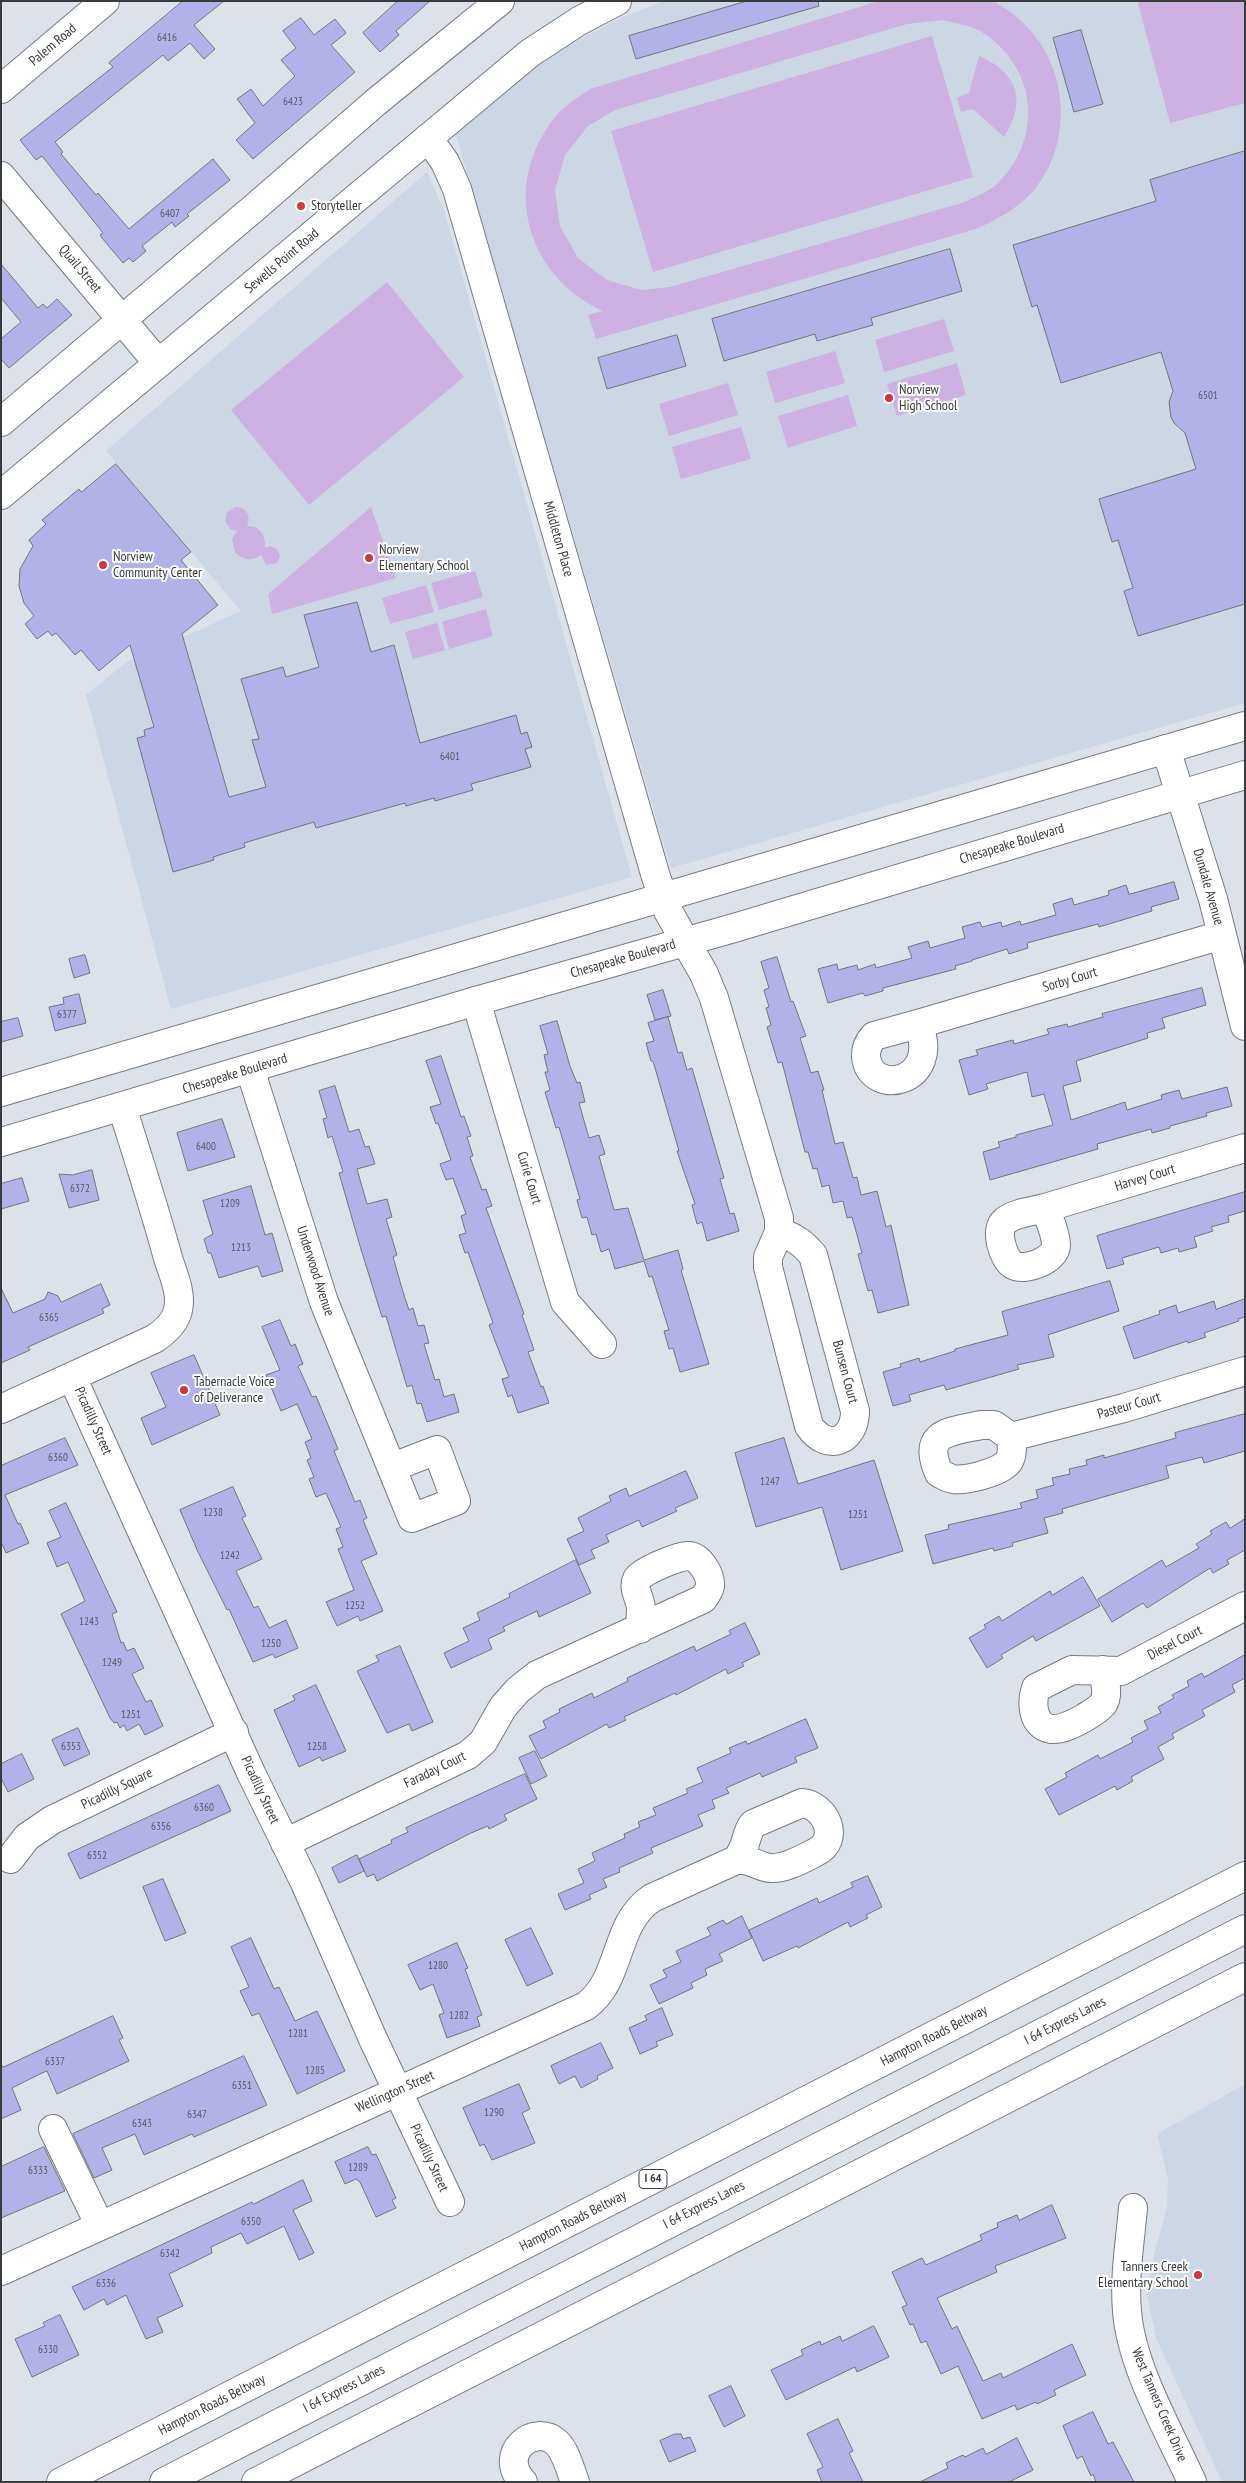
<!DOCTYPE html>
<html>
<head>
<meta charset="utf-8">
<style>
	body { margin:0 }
	#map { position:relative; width:1246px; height:2483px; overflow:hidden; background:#dde2ea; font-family:"PT Sans Narrow",sans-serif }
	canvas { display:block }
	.frame { position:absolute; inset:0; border:2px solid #393b3e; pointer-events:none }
</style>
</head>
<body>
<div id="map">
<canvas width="1246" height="2483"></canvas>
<div class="frame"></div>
</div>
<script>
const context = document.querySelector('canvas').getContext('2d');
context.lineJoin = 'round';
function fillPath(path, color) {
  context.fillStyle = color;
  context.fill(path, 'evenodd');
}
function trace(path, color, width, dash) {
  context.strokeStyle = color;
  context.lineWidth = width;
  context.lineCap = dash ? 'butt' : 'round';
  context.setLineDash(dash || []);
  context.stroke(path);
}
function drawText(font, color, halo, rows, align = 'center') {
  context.font = font + ' "PT Sans Narrow",sans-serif';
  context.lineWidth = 4;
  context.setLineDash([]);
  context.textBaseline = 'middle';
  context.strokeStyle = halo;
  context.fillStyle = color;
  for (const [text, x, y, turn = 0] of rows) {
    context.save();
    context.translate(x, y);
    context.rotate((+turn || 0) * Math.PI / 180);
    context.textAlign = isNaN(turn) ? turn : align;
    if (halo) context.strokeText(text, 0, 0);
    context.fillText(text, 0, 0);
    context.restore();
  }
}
fillPath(new Path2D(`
	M664 1H1245V703L671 868 455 132 556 52 621 18Z
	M427 172 444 210 632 877 171 1009 86 695 127 662 241 611 106 451Z
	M1245 2084V2482H1222L1156 2338 1147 2295 1154 2255 1167 2207 1168 2179 1157 2134Z`), '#cdd6e5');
fillPath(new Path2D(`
	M879 1C897 1 987 0 996 3 1063 38 1082 130 1035 189 1019 208 998 219 976 229L596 339 588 315 603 311C528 277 501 189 552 121 562 107 577 98 590 89ZM943 20C954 23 970 25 980 31 1036 65 1045 136 998 183 990 191 975 197 965 202L670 287 641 290 607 280 578 258 560 226 555 190 565 155 588 126 615 110 907 24Z
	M1143 1H1245V103L1170 123 1138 3Z
	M932 36 973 177 653 272 611 131Z
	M979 56C1018 72 1027 102 1004 137L973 109 961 112 957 98 969 93Z
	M387 282 464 377 309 505 231 410Z
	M944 319 954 351 884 372 875 340Z
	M835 351 845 383 775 403 766 372Z
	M957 363 966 395 897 416 887 384Z
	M728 383 738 415 669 436 659 404Z
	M848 395 857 426 788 448 778 416Z
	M741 427 751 459 681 479 672 447Z
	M235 507C247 507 251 516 247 526 260 526 266 535 265 548L271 546 278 550 280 557 277 563 266 565 261 555C251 562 243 561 235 552L232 539 237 531 230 529 225 521 227 512Z
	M371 507 396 578 272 614 268 594Z
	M475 571 483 597 439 610 431 583Z
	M426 585 434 612 390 624 382 598Z
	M486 609 493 636 449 649 442 622Z
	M437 623 445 650 413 659 405 632Z`), '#cdb1e3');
const building = new Path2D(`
	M183 1H224L194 25 215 49 204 59 190 43 168 61 163 55 55 142 63 152 61 154 96 195 98 193 129 229 213 159 230 180 187 214 189 216 175 227 172 222 142 246 146 251 133 262 129 258 123 263 102 238 100 235 103 233 42 156 36 160 20 140 113 67 109 63Z
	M398 1H430L396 31 399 35 380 52 363 33Z
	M747 1H818L819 6 636 59 629 36Z
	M301 18 314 35 335 19 346 33 331 45 355 72 253 159 236 140 255 123 237 99 251 89 263 106 295 76 281 60 296 48 283 31Z
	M1081 30 1103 104 1074 112 1053 38Z
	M1245 151V604L1138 636 1124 591 1133 588 1118 540 1112 542 1099 499 1196 469 1185 433 1174 423 1171 417 1169 402 1173 391 1161 352 1061 383 1037 305 1032 307 1013 245 1156 201 1150 180Z
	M950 249 962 291 871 318 873 325 817 341 815 334 724 361 712 319Z
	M1 264 38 308 43 304 47 308 57 299 72 315 9 368 1 359V339L21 322 1 298Z
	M677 335 686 366 607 389 598 358Z
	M116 464 191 552 181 560 218 605 182 634 229 797 266 787 252 740 259 739 241 679 283 667 286 677 319 667 304 615 357 602 371 652 394 645 420 743 516 715 521 734 527 732 532 747 525 749 531 767 471 784 473 790 435 801 434 798 406 806 405 803 316 828 314 822 244 843 245 847 213 857 214 860 173 872 137 738 145 736 144 730 154 727 130 645 99 671 81 650 75 655 56 633 52 636 48 631 37 639 25 624 34 616 24 603 19 586 20 569 33 546 29 540 46 524 42 520 79 489 81 492Z
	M1174 882 1179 899 1151 907 1152 911 1099 927 1098 924 1027 943 1028 948 1009 954 1007 949 972 960V961L955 966 956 969 883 988V991L865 996 863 993 828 1003 818 969 837 964 838 970 857 965 858 970 875 964 876 968 912 958 908 947 928 941 930 948 965 938 962 927 980 922 982 927 1001 922 1002 927 1020 921 1021 925 1056 915 1053 904 1072 898 1074 905 1109 895 1108 891 1126 885 1129 894Z
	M85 955 90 973 74 978 69 959Z
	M777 957 791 1002 793 1001 806 1036 800 1038 811 1073 818 1071 824 1090H822L835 1144 843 1142 853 1178 857 1177 861 1195 877 1191 886 1227 891 1225 909 1305 878 1313 872 1290 868 1291 858 1254 862 1253 852 1217 847 1218 843 1201 833 1203 829 1185 822 1187 817 1168 813 1169 808 1152H805L782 1062 778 1063 767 1027 771 1025 766 1008 769 1007 764 990 769 988 761 962Z
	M1202 988 1206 1005 1162 1018 1165 1028 1147 1033 1148 1038 1076 1061 1081 1081 1063 1086 1071 1120 1125 1102 1127 1110 1162 1099 1161 1095 1179 1090 1182 1099 1227 1087 1232 1106 1206 1113 1207 1116 1170 1126V1128L1152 1133 1151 1129 1097 1144 1098 1149 990 1180 983 1152 1000 1147 998 1142 1016 1137V1135L1053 1125 1044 1094 1032 1097 1027 1072 986 1084 988 1089 969 1095 959 1060 978 1055 976 1050 1013 1040 1014 1044 1049 1034 1047 1029 1067 1024 1068 1027 1103 1017 1102 1014Z
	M663 990 671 1016 655 1020 647 995Z
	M79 994 86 1023 55 1031 49 1007 64 1004 63 998Z
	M668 1017 678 1053 682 1052 687 1070 692 1068 724 1178 720 1179 730 1214 734 1213 739 1231 707 1241 702 1222 697 1224 692 1205 695 1204 677 1151H679L653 1061H651L646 1043 654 1041 648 1023Z
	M18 1018 23 1036 1 1042V1022Z
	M557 1021 570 1066 577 1083 580 1082 585 1102 579 1103 589 1138 599 1135 605 1154 599 1156 614 1210 628 1208 644 1260 678 1250 683 1269 681 1270 709 1364 680 1372 673 1348 669 1349 664 1331 669 1330 652 1276 649 1277 644 1261 615 1269 609 1249 601 1252 596 1234 592 1235 587 1217 582 1218 577 1200 580 1199 559 1127 556 1128 545 1092 550 1090 545 1072H548L544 1055 548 1054 540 1026Z
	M441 1056 461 1117 464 1116 471 1136 467 1137 473 1156 470 1157 482 1190 486 1189 492 1206 486 1208 524 1314 522 1315 534 1350 528 1352 541 1387 543 1386 549 1403 518 1413 512 1395 508 1397 502 1379 509 1377 489 1325 493 1323 468 1252 465 1253 459 1235 466 1233 461 1216 466 1214 453 1178 446 1180 440 1164 451 1160 438 1123 436 1124 430 1107 441 1104 426 1061Z
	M335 1086 349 1132 359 1129 365 1147 369 1146 375 1164 357 1169 367 1204 387 1199 392 1217 386 1219 397 1255 393 1257 403 1292 409 1310 413 1308 418 1326 424 1325 429 1343 424 1344 435 1380 439 1379 444 1397 454 1394 459 1412 427 1422 421 1403 417 1404 412 1385 407 1387 386 1316 382 1317 360 1246 339 1173 343 1172 332 1136 328 1138 323 1119 327 1118 319 1091Z
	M222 1119 235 1157 188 1171 177 1133Z
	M92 1170 99 1200 69 1208 59 1174 72 1175Z
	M22 1178 29 1201 1 1209V1184Z
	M251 1186 265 1235 272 1233 283 1271 262 1277 258 1266 219 1278 211 1253H208L204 1239 213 1234 203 1201Z
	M1245 1192V1211L1228 1216 1229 1222 1211 1227 1213 1231 1194 1237 1197 1247 1179 1252 1178 1248 1161 1253 1159 1247 1122 1258 1124 1264 1107 1269 1097 1236Z
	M1110 1281 1119 1311 1048 1335 1054 1357 1017 1365 1019 1369 946 1390 944 1385 909 1395 911 1401 893 1406 883 1372 901 1367 900 1364 919 1358 920 1362 955 1351V1349L1008 1335 1002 1312Z
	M101 1284 110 1305 102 1309 104 1313 28 1347 30 1350 1 1363V1288L13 1313 45 1299 48 1292 58 1296 61 1302Z
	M1245 1299V1317L1238 1319 1239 1321 1204 1333 1206 1337 1188 1343 1187 1341 1134 1359 1123 1327 1160 1314 1159 1311 1176 1305 1178 1313 1214 1301 1216 1309Z
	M280 1320 291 1346 295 1344 303 1364 298 1366 312 1397 316 1396 338 1449 334 1451 355 1502 360 1500 367 1518 363 1520 377 1554 361 1561 383 1611 360 1621 358 1616 337 1626 326 1602 354 1590 338 1549 343 1547 336 1529 341 1527 326 1493 316 1497 309 1479 314 1477 307 1460 311 1458 305 1442 312 1439 297 1404 281 1411 266 1375 280 1370 262 1327Z
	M194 1355 220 1415 152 1445 141 1418 166 1407 151 1373Z
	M1245 1414V1451L1204 1463 1202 1457 1166 1466 1169 1478 1062 1509 1063 1513 1044 1518 1048 1533 1012 1543 1013 1546 994 1551 993 1548 933 1564 925 1535 949 1529 948 1525 1022 1508 1020 1503 1038 1498 1036 1490 1054 1485 1052 1478 1070 1474 1069 1469 1087 1465 1086 1460 1104 1455V1458L1176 1438 1175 1433Z
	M65 1438 78 1465 5 1495 18 1524 20 1523 29 1543 6 1553 1 1542V1466Z
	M784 1438 798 1484 874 1460 903 1551 841 1570 822 1507 756 1527 735 1453Z
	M686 1471 698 1498 675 1508 677 1511 642 1527 639 1520 606 1535 609 1542 591 1550 595 1558 579 1565 567 1539 584 1531 578 1518 611 1501 609 1496 626 1488 629 1496Z
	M233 1487 246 1516 242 1518 262 1559 236 1571 254 1608 258 1606 269 1628 286 1620 298 1648 275 1658 273 1654 253 1662 238 1629 229 1609 227 1610 198 1552 180 1510Z
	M66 1503 117 1612 112 1614 121 1643 123 1642 127 1651 134 1648 144 1668 132 1674 146 1702 151 1700 163 1726 145 1735 139 1724 127 1731 124 1725 120 1728 117 1722 114 1723 110 1718 61 1614 85 1601 68 1562 57 1567 47 1543 61 1537 49 1511Z
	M1245 1519V1550L1227 1560 1229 1564 1213 1573 1210 1568 1147 1608 1143 1603 1112 1622 1098 1599 1162 1560 1166 1567 1199 1548 1196 1544 1212 1534 1210 1531 1226 1522 1230 1528Z
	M576 1560 591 1593 539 1617 537 1611 503 1627 505 1631 488 1639 492 1649 451 1668 444 1653 469 1641 463 1628 480 1620 477 1613 510 1597 509 1594Z
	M1083 1577 1100 1606 1036 1641 1033 1636 1001 1655 1003 1658 987 1668 969 1638 986 1628 984 1625 999 1616 1002 1621 1050 1591 1052 1595Z
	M745 1623 760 1654 742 1663 744 1666 728 1674 726 1669 676 1695 675 1693 624 1717 626 1720 609 1728 607 1724 541 1759 529 1736 546 1728 543 1721 560 1712 559 1709 592 1693 594 1698 628 1681 627 1678 694 1646 696 1651 731 1634 729 1631Z
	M400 1646 433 1722 412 1731 409 1724 387 1733 357 1671 379 1661 376 1656Z
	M1245 1655V1678L1232 1685 1235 1692 1202 1710 1205 1716 1172 1734 1174 1738 1158 1747 1164 1759 1131 1777 1133 1781 1117 1790 1115 1786 1059 1815 1045 1789 1067 1777 1065 1773 1098 1755 1100 1759 1133 1742 1131 1738 1148 1729 1144 1721 1161 1713 1158 1707 1174 1698 1172 1695 1189 1686 1187 1681 1202 1673 1204 1677Z
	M316 1685 346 1751 322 1761 320 1757 299 1767 274 1710 295 1700 293 1696Z
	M806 1719 818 1748 795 1757 797 1762 762 1777 760 1773 726 1788 729 1793 712 1800 715 1808 698 1815 703 1826 651 1848 653 1853 619 1868 620 1872 603 1879 607 1887 589 1895 591 1899 565 1910 558 1894 584 1883 578 1869 595 1861 592 1853 625 1838 624 1834 640 1827 638 1822 656 1815 653 1808 688 1793 686 1789 703 1782 697 1768 731 1753 729 1748 746 1741 747 1744Z
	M78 1728 90 1754 64 1766 52 1740Z
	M535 1751 547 1776 531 1784 519 1758Z
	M22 1754 34 1779 8 1792 1 1778V1764Z
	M525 1774 537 1799 504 1815 507 1820 489 1829 488 1826 471 1833 377 1881 374 1874 367 1877 359 1859 392 1843 391 1840 408 1832 406 1828Z
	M219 1785 231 1811 80 1879 68 1854Z
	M357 1855 364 1871 339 1883 332 1868Z
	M868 1876 882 1907 866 1915 868 1918 850 1927 848 1922 798 1948 797 1946 763 1961 749 1930 817 1898 819 1903 853 1887 851 1883Z
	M163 1879 186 1933 165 1941 143 1887Z
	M742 1916 752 1938 719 1954 723 1961 705 1969 707 1975 691 1983 693 1988 659 2004 650 1985 667 1977 663 1970 681 1962 676 1951 711 1935 707 1928 723 1920 726 1924Z
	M531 1928 553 1974 527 1986 505 1940Z
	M251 1938 274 1989 279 1987 295 2021 317 2011 345 2071 297 2094 259 2013 252 2016 240 1991 249 1987 231 1947Z
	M457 1943 468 1968 465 1969 482 2015 477 2017 480 2026 447 2038 439 2015 444 2013 433 1984 420 1990 408 1965Z
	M662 2008 673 2035 656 2042 658 2046 640 2054 629 2028 647 2020 645 2016Z
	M113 2016 123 2038 119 2040 129 2061 57 2094 47 2071 42 2073 12 2088 21 2110 1 2119V2064L3 2067Z
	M601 2043 613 2068 597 2076 598 2079 581 2088 575 2076 559 2084 551 2066Z
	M244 2056 267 2105 194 2137 192 2134 144 2155 135 2134 102 2148 112 2170 94 2178 73 2134Z
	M519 2084 530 2109 522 2113 535 2143 492 2160 484 2144 480 2146 463 2108Z
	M44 2147 65 2191 1 2218V2167Z
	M368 2147 372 2155 376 2154 396 2198 392 2200 396 2208 376 2217 360 2182 356 2179 345 2184 335 2162Z
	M303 2180 312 2201 293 2210 314 2253 299 2260 284 2226 247 2244 241 2233 211 2247 212 2253 169 2274 183 2306 157 2318 163 2332 146 2339 126 2295 107 2305 104 2299 84 2310 72 2287 252 2202 253 2204Z
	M1052 2205 1066 2238 995 2266 997 2272 937 2298 952 2329 957 2326 983 2381 1001 2373 1003 2378 1072 2344 1086 2375 1054 2390 1056 2395 1037 2404 1036 2402 1017 2410 1015 2405 982 2419 958 2366 941 2374 926 2341 921 2343 913 2324 910 2325 902 2307 907 2305 892 2272 922 2258 926 2265 982 2240 980 2235 998 2227 997 2223 1017 2215 1019 2220Z
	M60 2315 79 2355 32 2377 15 2339 45 2326 43 2323Z
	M874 2326 889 2357 857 2372 855 2367 786 2400 771 2370 803 2355 801 2350 820 2341 821 2345 840 2336 842 2341Z
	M731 2386 745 2416 724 2427 709 2396Z
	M1093 2412 1108 2444 1113 2442 1134 2482H1096L1093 2474 1091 2476 1082 2456 1077 2459 1063 2426Z
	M838 2419 853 2451 849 2453 863 2482H822L817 2470 823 2467 807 2434Z
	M675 2434H681L683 2439 690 2437 696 2451 669 2462 660 2441Z
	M1017 2438 1033 2470 1009 2482H920L948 2468 946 2463 963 2455 965 2457 983 2448 986 2454Z`);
fillPath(building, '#b3b2e8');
trace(building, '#75757e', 1);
const minor = new Path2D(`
	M1 89 105 1
	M428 138 445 162 457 189 656 877 668 911 704 974 714 998 779 1218V1232
	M1 176 158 363
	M1 422 254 208 376 102 500 1
	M1166 749 1213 899 1245 1026
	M476 1001 565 1302 602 1344
	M918 1024 1222 935
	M918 1024C943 1083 871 1098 866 1057 866 1048 868 1043 874 1036Z
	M250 1069 324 1302 412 1518 456 1501 437 1450 393 1467
	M1045 1208 1245 1148
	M1045 1208C1049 1219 1056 1233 1056 1245 1056 1260 1025 1272 1013 1265 1003 1259 994 1229 1005 1221 1014 1213 1034 1211 1045 1208Z
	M779 1232C794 1237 803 1243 813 1255L855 1411C855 1441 828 1453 809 1426L768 1267V1257Z
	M72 1377 251 1773 305 1883 373 2039 450 2202
	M1 1409 154 1339C165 1332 175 1323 178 1310 182 1293 173 1274 168 1258 154 1207 138 1157 122 1107
	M981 1425H994L1011 1437C1012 1445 1013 1454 1009 1461 1002 1472 966 1481 953 1479 948 1478 943 1475 939 1473 921 1432 949 1432 981 1425Z
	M1011 1437 1124 1408 1245 1371
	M1103 1670C1105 1681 1109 1695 1103 1704 1098 1710 1090 1714 1084 1718 1075 1723 1062 1730 1051 1729 1032 1726 1031 1702 1036 1688L1072 1670 1121 1671 1245 1606
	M802 1803C826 1805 841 1840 816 1852 803 1859 780 1872 765 1867 754 1864 748 1858 736 1860 748 1847 744 1836 753 1824Z
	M285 1843 468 1755 483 1742 503 1707 518 1690 537 1675 703 1599C706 1595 709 1591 710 1586 711 1575 700 1557 689 1556 680 1555 642 1571 637 1579 632 1589 641 1599 641 1609 641 1615 640 1622 640 1629
	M10 1859 27 1837 52 1820 234 1732
	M53 2129 100 2226
	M1133 2208C1130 2242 1124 2277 1127 2311 1131 2366 1169 2431 1192 2482
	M1 2271 586 2006C623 1978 613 1924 652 1898L736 1860
	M523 2482C496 2453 535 2422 557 2443 566 2452 570 2469 575 2482`);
const major = new Path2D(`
	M1 495 530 53 579 21 617 1
	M1 1092 1245 726
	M1 1142 476 1001 734 928 1245 775`);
const highway = new Path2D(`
	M61 2482 1245 1876
	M164 2482 1245 1929
	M256 2482 1245 1977`);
trace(minor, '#767a82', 30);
trace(major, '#767a82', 30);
trace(highway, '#767a82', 30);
trace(minor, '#fff', 28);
trace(major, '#fff', 28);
trace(highway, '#fff', 28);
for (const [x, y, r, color] of [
	[301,206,5,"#ca3a45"],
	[889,398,5,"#ca3a45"],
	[369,558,5,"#ca3a45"],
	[103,565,5,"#ca3a45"],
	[184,1390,5,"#ca3a45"],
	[1198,2275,5,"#ca3a45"]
]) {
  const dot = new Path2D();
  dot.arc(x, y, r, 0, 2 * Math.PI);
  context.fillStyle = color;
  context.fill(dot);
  trace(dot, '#fff', 2);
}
drawText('11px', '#585968', null, [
	["6416",167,38],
	["6423",293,102],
	["6407",170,214],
	["6501",1208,396],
	["6401",450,757],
	["6377",67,1015],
	["6400",206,1147],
	["6372",80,1189],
	["1209",230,1204],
	["1213",241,1248],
	["6365",49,1318],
	["6360",58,1458],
	["1247",770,1482],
	["1238",213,1513],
	["1251",858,1515],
	["1242",230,1556],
	["1252",355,1606],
	["1243",89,1622],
	["1250",271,1644],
	["1249",112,1663],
	["1251",131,1715],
	["6353",71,1747],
	["1258",317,1747],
	["6360",204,1808],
	["6356",161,1827],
	["6352",97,1856],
	["1280",438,1966],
	["1282",459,2016],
	["1281",298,2034],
	["6337",55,2062],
	["1285",315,2071],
	["6351",242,2086],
	["1290",494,2113],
	["6347",197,2115],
	["6343",142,2124],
	["1289",358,2168],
	["6333",38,2171],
	["6350",251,2222],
	["6342",170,2254],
	["6336",106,2284],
	["6330",48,2350]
]);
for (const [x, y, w] of [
	[653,2179,28]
]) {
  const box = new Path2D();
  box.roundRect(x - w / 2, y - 9.5, w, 19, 4);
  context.fillStyle = '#fff';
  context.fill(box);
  trace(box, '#393b3e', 1);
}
drawText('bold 12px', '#393b3e', null, [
	["I 64",653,2179]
]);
drawText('14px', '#393b3e', '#fff', [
	["Palem Road",53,45,-40],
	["Sewells Point Road",282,261,-40],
	["Quail Street",80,269,50],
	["Middleton Place",558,539,74],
	["Chesapeake Boulevard",1012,844,-17],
	["Dundale Avenue",1208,887,74],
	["Chesapeake Boulevard",623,959,-16],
	["Sorby Court",1070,980,-17],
	["Chesapeake Boulevard",235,1074,-17],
	["Curie Court",529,1178,73],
	["Harvey Court",1145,1178,-17],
	["Underwood Avenue",315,1271,72],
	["Bunsen Court",845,1372,75],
	["Pasteur Court",1129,1406,-16],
	["Picadilly Street",93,1421,66],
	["Diesel Court",1175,1643,-27],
	["Faraday Court",435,1770,-26],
	["Picadilly Square",117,1789,-26],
	["Picadilly Street",260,1790,65],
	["I 64 Express Lanes",1065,2021,-27],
	["Hampton Roads Beltway",934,2036,-27],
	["Wellington Street",395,2092,-24],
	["Picadilly Street",429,2158,65],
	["I 64 Express Lanes",704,2205,-27],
	["Hampton Roads Beltway",573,2221,-27],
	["I 64 Express Lanes",344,2389,-27],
	["Hampton Roads Beltway",212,2405,-27],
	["West Tanners Creek Drive",1159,2405,67]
]);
drawText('14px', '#393b3e', '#fff', [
	["Storyteller",311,206],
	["Norview",899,390],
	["High School",899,406],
	["Norview",379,550],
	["Elementary School",379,566],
	["Norview",113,557],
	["Community Center",113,573],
	["Tabernacle Voice",194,1382],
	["of Deliverance",194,1398],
	["Tanners Creek",1188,2267,"right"],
	["Elementary School",1188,2283,"right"]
], 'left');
</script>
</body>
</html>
